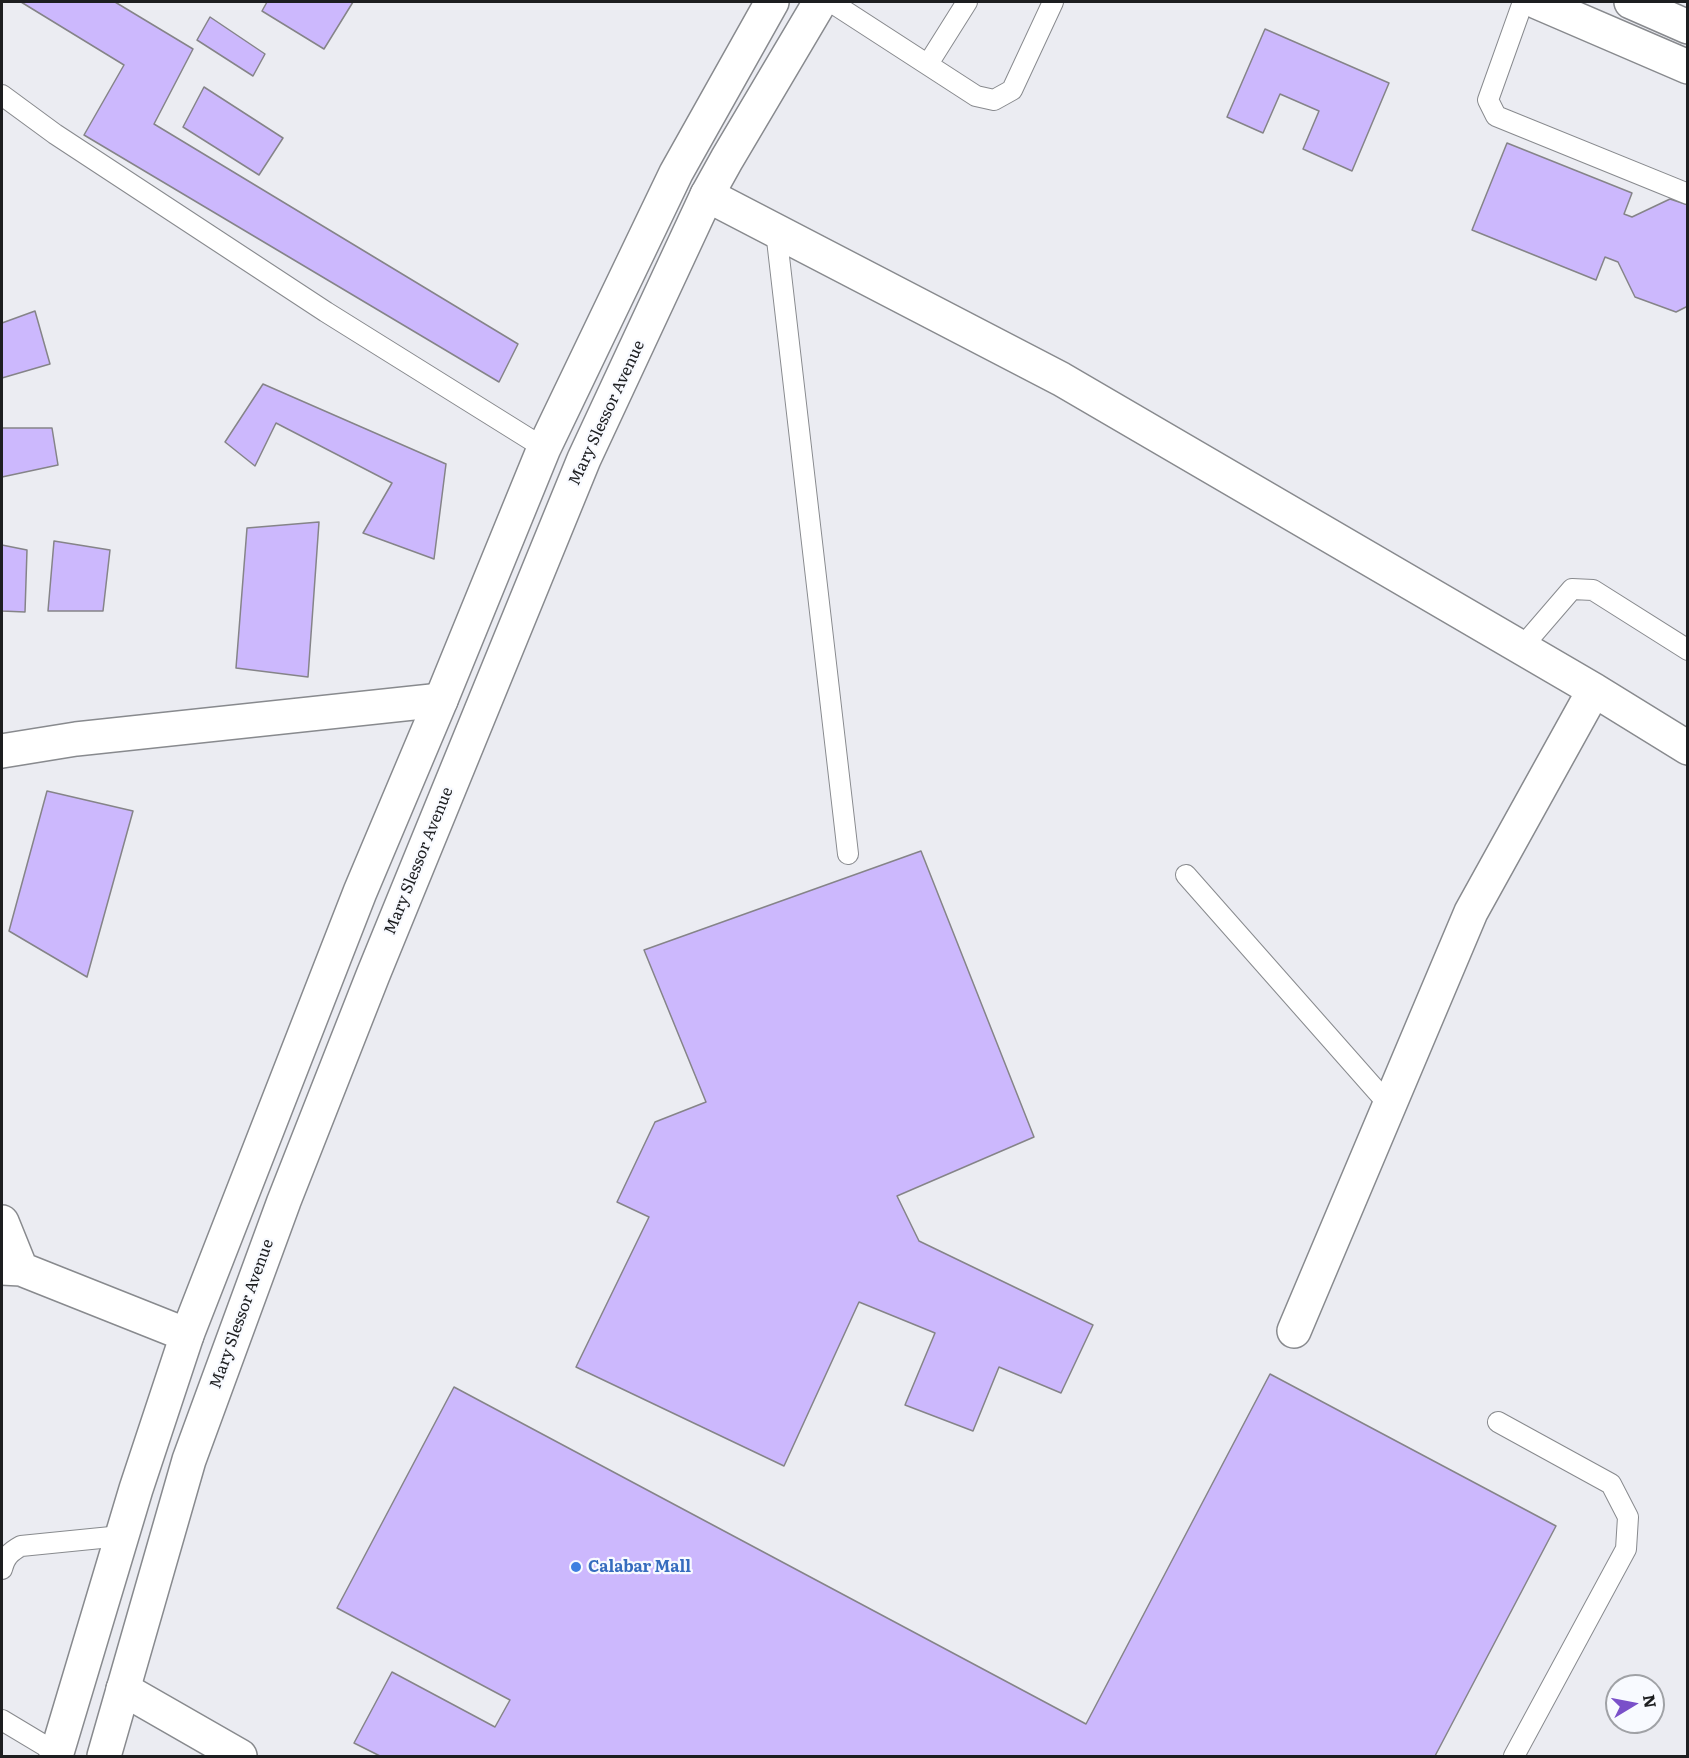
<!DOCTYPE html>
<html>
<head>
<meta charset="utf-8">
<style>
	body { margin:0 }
	#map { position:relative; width:1689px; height:1758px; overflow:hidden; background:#ebecf2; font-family:Literata,serif }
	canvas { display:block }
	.frame { position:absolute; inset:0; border:3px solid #1d1e20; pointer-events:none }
	.north { position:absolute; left:1605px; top:1674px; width:60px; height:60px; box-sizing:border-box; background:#f8faff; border:2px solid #a0a2a6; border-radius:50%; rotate:80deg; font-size:16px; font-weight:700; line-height:24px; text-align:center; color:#1d1e20 }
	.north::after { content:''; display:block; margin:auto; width:21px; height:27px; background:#7a50c9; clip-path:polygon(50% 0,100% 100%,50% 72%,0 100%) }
</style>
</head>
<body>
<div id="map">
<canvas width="1689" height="1758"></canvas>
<div class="frame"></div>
<div class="north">N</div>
</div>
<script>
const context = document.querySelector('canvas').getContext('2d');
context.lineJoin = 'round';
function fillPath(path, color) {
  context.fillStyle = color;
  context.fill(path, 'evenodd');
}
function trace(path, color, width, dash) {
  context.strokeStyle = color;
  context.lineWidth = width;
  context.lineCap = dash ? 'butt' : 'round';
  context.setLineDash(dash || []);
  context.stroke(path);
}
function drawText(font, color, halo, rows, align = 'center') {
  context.font = font + ' Literata,serif';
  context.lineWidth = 4.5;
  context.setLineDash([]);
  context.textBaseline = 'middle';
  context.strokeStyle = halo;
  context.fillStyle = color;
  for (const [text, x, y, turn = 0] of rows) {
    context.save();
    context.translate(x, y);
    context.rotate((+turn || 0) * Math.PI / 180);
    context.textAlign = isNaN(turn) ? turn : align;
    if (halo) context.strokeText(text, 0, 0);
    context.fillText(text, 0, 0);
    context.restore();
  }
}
const building = new Path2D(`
	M21 2H115L193 49 154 124 518 344 499 382 84 135 124 65Z
	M267 2H353L324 49 262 11Z
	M210 17 265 54 253 76 197 40Z
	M1265 29 1389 83 1352 171 1303 149 1319 111 1280 94 1263 133 1227 117Z
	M204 87 283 138 259 175 183 127Z
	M1507 143 1632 193 1624 214 1632 217 1670 199 1688 205V306L1676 312 1635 297 1618 262 1605 257 1596 280 1472 230Z
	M35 311 50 364 2 378V323Z
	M263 384 446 464 434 559 363 533 392 483 276 423 255 466 225 442Z
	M2 428H52L58 465 2 477Z
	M319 522 308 677 236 668 247 528Z
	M54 541 110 550 103 611H48Z
	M2 545 27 550 25 612 2 611Z
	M47 791 133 811 87 977 9 931Z
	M921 851 1034 1137 897 1196 919 1241 1093 1325 1061 1393 999 1367 973 1431 905 1405 935 1333 859 1302 784 1466 576 1367 649 1217 617 1202 655 1122 706 1102 644 950Z
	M1270 1374 1556 1526 1435 1756H380L354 1743 392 1672 495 1727 510 1700 337 1608 454 1387 1086 1724Z`);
fillPath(building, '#ccb8fd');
trace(building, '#858488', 1.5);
const service = new Path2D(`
	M831 2 976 96 994 100 1012 90 1053 2
	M1523 2 1488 100 1496 116 1688 194
	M928 64 967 2
	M2 95 55 134 326 312 544 448
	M776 231 848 854
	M1522 647 1572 589 1593 590 1688 650
	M1186 875 1390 1106
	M1498 1422 1611 1484 1628 1517 1626 1549 1514 1756
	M2 1569C5 1557 10 1552 21 1546L121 1536
	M2 1720 57 1753`);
const minor = new Path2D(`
	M707 195 1061 379 1594 690 1688 748
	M2 751 76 739 441 700
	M2 1222 21 1269
	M2 1268 21 1269 187 1335
	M1294 1331 1471 912 1594 690
	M123 1689 240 1756`);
const secondary = new Path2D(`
	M1537 2 1688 67
	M1631 2 1688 27
	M56 1756 136 1489 187 1335 360 892 441 700 544 448 676 173 772 2
	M104 1756 189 1460 284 1201 373 975 584 459 707 195 727 159 820 2`);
trace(service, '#888a8e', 22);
trace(minor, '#888a8e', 36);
trace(secondary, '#888a8e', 36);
trace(service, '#fff', 20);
trace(minor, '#fff', 33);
trace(secondary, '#fff', 33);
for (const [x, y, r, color] of [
	[576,1567,6,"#3f7fe0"]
]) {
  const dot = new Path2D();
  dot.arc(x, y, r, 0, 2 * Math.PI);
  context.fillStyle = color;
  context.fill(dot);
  trace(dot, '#f8faff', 2);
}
drawText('16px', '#1d1e20', '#f8faff', [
	["Mary Slessor Avenue",607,413,-65],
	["Mary Slessor Avenue",419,861,-68],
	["Mary Slessor Avenue",242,1314,-70]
]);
drawText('bold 16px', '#366cbe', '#f8faff', [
	["Calabar Mall",588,1567]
], 'left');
</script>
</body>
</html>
